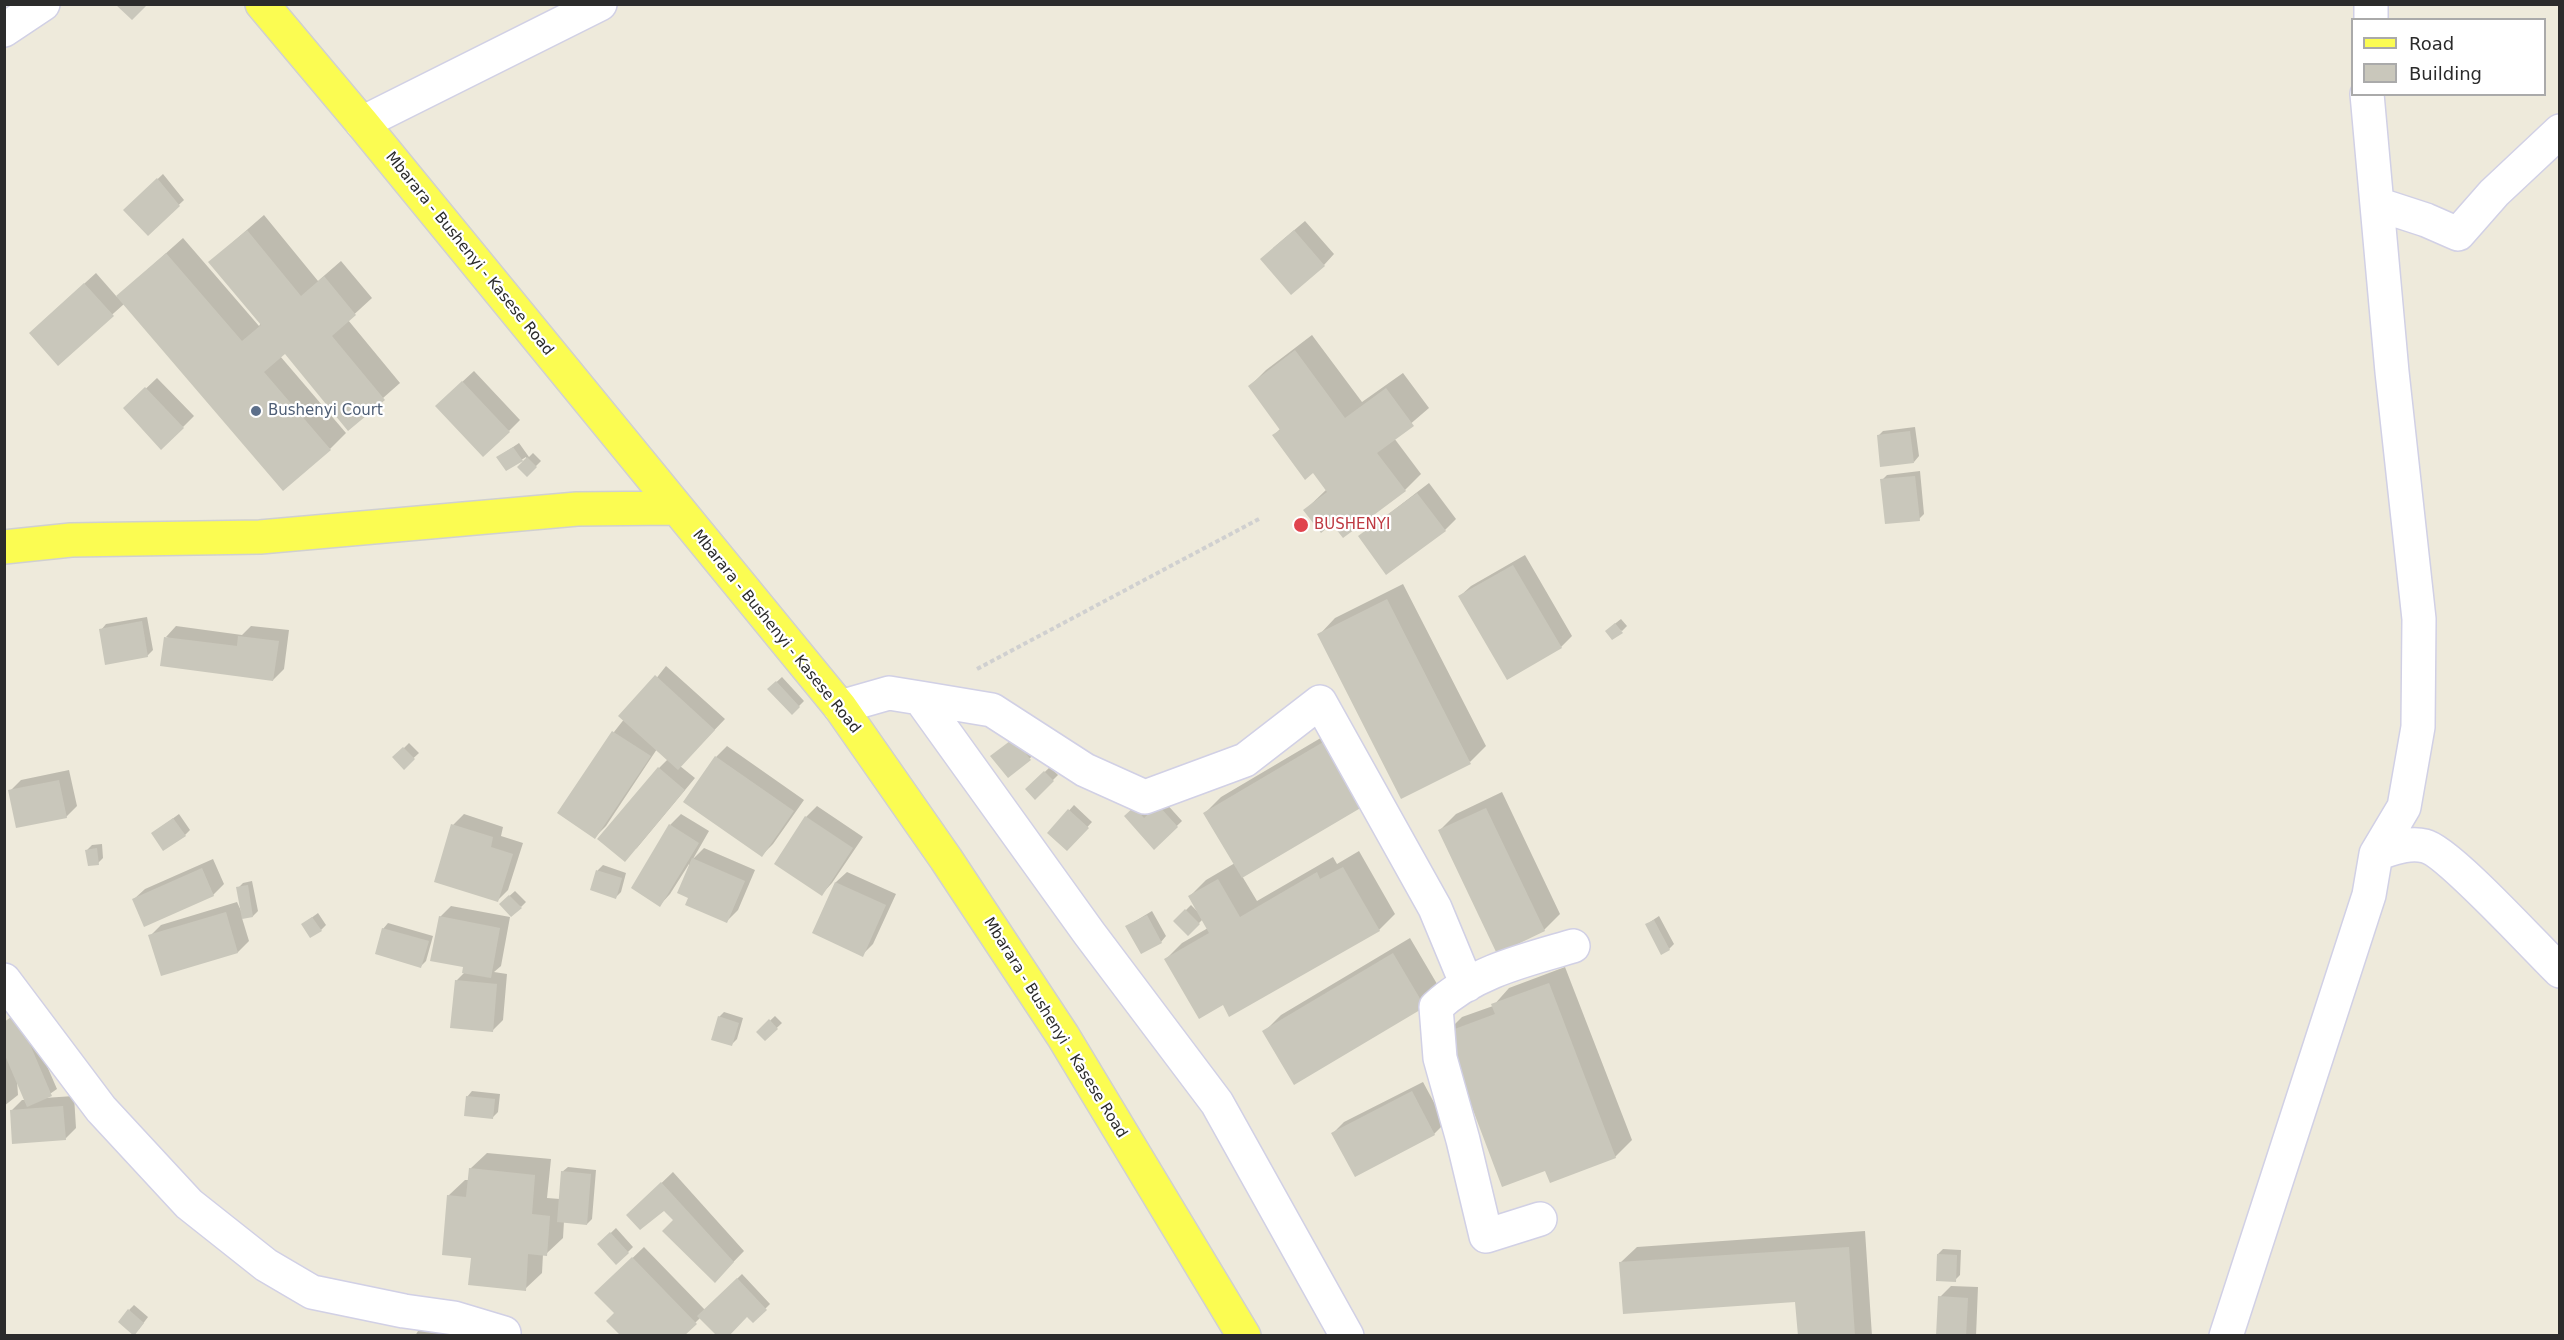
<!DOCTYPE html>
<html>
<head>
<meta charset="utf-8">
<style>
	body { margin:0 }
	#map { position:relative; width:2564px; height:1340px; overflow:hidden; background:#eeeadb; font-family:"DejaVu Sans",sans-serif }
	canvas { display:block }
	.frame { position:absolute; inset:0; border:6px solid #2b2b2b; pointer-events:none }
	.legend { position:absolute; left:2351px; top:18px; width:195px; height:78px; box-sizing:border-box; background:#fff; border:2px solid #aaa; margin:0; padding:8px 10px; list-style:none; font-size:18px; color:#2b2b2b }
	.legend li { display:flex; align-items:center; gap:12px; height:30px }
	.legend b { width:30px; border:2px solid #aaa }
</style>
</head>
<body>
<div id="map">
<canvas width="2564" height="1340"></canvas>
<div class="frame"></div>
<ul class="legend">
<li><b style="height:8px;background:#fbfc52"></b>Road</li>
<li><b style="height:16px;background:#c9c7bb"></b>Building</li>
</ul>
</div>
<script>
const context = document.querySelector('canvas').getContext('2d');
context.lineJoin = 'round';
function fillPath(path, color) {
  context.fillStyle = color;
  context.fill(path, 'evenodd');
}
function trace(path, color, width, dash) {
  context.strokeStyle = color;
  context.lineWidth = width;
  context.lineCap = dash ? 'butt' : 'round';
  context.setLineDash(dash || []);
  context.stroke(path);
}
function drawText(font, color, halo, rows, align = 'center') {
  context.font = font + ' "DejaVu Sans",sans-serif';
  context.lineWidth = 4.5;
  context.setLineDash([]);
  context.textBaseline = 'middle';
  context.strokeStyle = halo;
  context.fillStyle = color;
  for (const [text, x, y, turn = 0] of rows) {
    context.save();
    context.translate(x, y);
    context.rotate((+turn || 0) * Math.PI / 180);
    context.textAlign = isNaN(turn) ? turn : align;
    if (halo) context.strokeText(text, 0, 0);
    context.fillText(text, 0, 0);
    context.restore();
  }
}
fillPath(new Path2D(`
	M163 174 184 200 148 234 125 210Z
	M264 215 318 281 341 261 372 298 348 320 400 383 348 429 285 352 280 356 346 433 330 449 124 304 58 363 42 322 96 273 117 297 183 238 259 326 261 323 210 262Z
	M1305 221 1334 254 1324 265 1273 248Z
	M1312 335 1362 402 1403 373 1429 408 1394 438 1421 474 1405 490 1332 522 1305 510 1327 489 1314 471 1274 435 1281 428 1250 386 1266 370Z
	M474 371 520 420 509 431 448 395Z
	M157 378 194 416 183 427 136 398Z
	M1915 427 1919 456 1914 462 1878 436 1883 431Z
	M519 443 529 457 533 453 541 461 527 475 526 457 507 469 498 457Z
	M1920 471 1924 514 1919 519 1882 480 1887 475Z
	M1429 483 1456 519 1445 530 1360 536Z
	M1525 555 1572 636 1561 647 1460 596 1471 586Z
	M1403 584 1486 746 1470 762 1319 635 1335 618Z
	M147 617 153 650 147 656 101 630 106 624Z
	M1621 619 1627 626 1622 631 1612 626Z
	M176 626 242 635 251 626 289 630 284 669 273 680 166 637Z
	M666 666 725 719 680 766 695 778 636 849 659 768 668 759 657 749 606 826 595 837 559 813 614 732Z
	M782 677 804 701 792 713 769 689Z
	M1346 723 1242 876 1257 901 1333 857 1337 864 1359 851 1395 914 1379 930 1223 1003 1166 959 1182 943 1208 928 1203 919 1188 934 1175 921 1191 905 1198 912 1190 896 1206 880 1235 863 1205 813 1221 797Z
	M1019 734 1035 754 1008 776Z
	M409 743 419 753 404 767 395 757Z
	M727 746 804 800 773 844 762 855 716 757Z
	M1050 767 1058 775 1035 798 1027 789Z
	M69 770 77 806 66 817 10 791 21 780Z
	M1502 792 1560 914 1544 930 1440 830 1456 814Z
	M1164 801 1182 821 1154 848 1131 811 1140 803 1149 814Z
	M1074 805 1092 822 1067 849 1049 833Z
	M817 806 863 837 832 883 822 894 776 864 806 817Z
	M179 814 190 830 185 835 153 833Z
	M464 814 503 827 501 836 523 843 508 890 497 901 453 825Z
	M681 814 709 831 693 859 704 848 755 870 738 910 727 921 690 897 689 864 670 894 660 905 670 825Z
	M102 844 103 858 98 863 87 850 92 845Z
	M213 859 224 884 213 895 134 899 145 889Z
	M603 865 626 873 621 892 616 897 592 889 598 870Z
	M847 872 896 894 873 944 862 955 814 932 836 882Z
	M252 881 258 911 253 916 242 918 249 941 238 952 162 974 150 936 161 925 237 902 242 913 238 888 243 883Z
	M515 891 526 902 521 907 506 899Z
	M451 906 510 917 501 966 494 972 507 974 503 1020 492 1031 456 981 465 972V966L440 917Z
	M1152 911 1166 936 1161 942 1127 926Z
	M318 913 326 925 321 930 303 924Z
	M1659 916 1674 944 1669 949 1647 924Z
	M388 923 433 936 426 961 421 966 383 929Z
	M1410 938 1440 989 1424 1005 1264 1032 1281 1015Z
	M1565 967 1632 1140 1615 1157 1546 1169 1445 1034 1462 1017 1493 1006 1509 988Z
	M724 1012 743 1018 737 1039 731 1045 719 1017Z
	M775 1016 782 1023 765 1039 758 1032Z
	M4 1023 34 1036 57 1089 44 1098 74 1096 76 1128 65 1139 11 1111 22 1100H26L17 1081 18 1095 4 1106Z
	M1423 1082 1445 1123 1434 1134 1333 1133 1344 1122Z
	M472 1091 500 1094 498 1112 493 1117 467 1097Z
	M487 1153 551 1159 547 1198 560 1199 562 1172 568 1167 596 1170 592 1219 587 1224 564 1221 563 1238 546 1254H543L542 1273 525 1289 472 1257 448 1196 465 1180H469L470 1169Z
	M673 1172 744 1251 715 1281 675 1220 664 1209 628 1215Z
	M616 1228 633 1247 617 1263 599 1244Z
	M1865 1231 1872 1336H1799L1796 1300 1620 1263 1637 1247Z
	M644 1247 705 1310 742 1274 770 1304 753 1321 747 1315 701 1317 682 1336 616 1313 596 1293Z
	M1943 1249 1961 1250 1960 1275 1955 1280 1938 1254Z
	M1951 1286 1978 1287 1976 1336H1938L1940 1297Z
	M134 1305 148 1317 139 1329 129 1310Z
	M421 1326 461 1336H415Z`), '#0003');
fillPath(new Path2D(`
	M115 4H145L146 6 132 20Z
	M157 178 180 206 148 236 123 210Z
	M247 230 301 296 324 276 356 315 332 336 385 400 348 431 285 354 264 372 331 450 283 491 116 296 166 253 242 341 261 325 208 262Z
	M1294 230 1325 266 1291 295 1260 259Z
	M84 283 114 316 58 366 29 333Z
	M1295 350 1345 418 1386 388 1414 426 1377 453 1406 491 1343 538 1332 524 1321 533 1303 510 1327 492 1313 473 1305 480 1272 435 1280 430 1248 386Z
	M462 381 510 432 483 457 435 406Z
	M145 387 184 428 161 450 123 408Z
	M1910 431 1914 463 1880 467 1877 435Z
	M513 447 523 461 527 457 537 467 527 477 517 467 523 461 506 471 496 457Z
	M1915 476 1920 521 1885 524 1880 479Z
	M1417 493 1446 531 1386 575 1358 536Z
	M1513 565 1562 648 1507 680 1458 596Z
	M1387 599 1471 764 1401 799 1317 634Z
	M142 621 148 657 105 665 99 629Z
	M1615 623 1623 633 1612 640 1605 631Z
	M238 636 279 641 273 681 160 666 164 637 237 646Z
	M655 675 715 730 678 770 618 716Z
	M776 681 800 707 792 715 767 689Z
	M612 731 651 756 595 839 557 813Z
	M1014 738 1031 760 1008 778 990 756Z
	M1330 738 1369 803 1242 878 1203 813Z
	M403 747 415 759 404 770 392 757Z
	M715 756 794 811 762 857 683 802Z
	M658 767 685 790 625 862 597 839Z
	M1044 771 1054 781 1035 800 1025 789Z
	M59 780 67 818 16 828 8 790Z
	M1158 805 1178 827 1154 850 1124 816 1134 807 1144 818Z
	M1486 808 1545 931 1497 954 1438 830Z
	M1068 809 1089 828 1067 851 1047 833Z
	M805 816 853 848 822 896 774 864Z
	M173 818 186 836 163 851 151 833Z
	M451 824 493 837 491 847 513 854 498 902 434 882Z
	M669 824 699 843 660 907 631 888Z
	M97 848 99 865 88 866 85 850Z
	M692 858 745 881 727 923 685 905 688 898 677 893Z
	M1343 867 1380 931 1229 1017 1223 1005 1199 1019 1164 959 1209 933 1188 896 1218 879 1240 917 1317 872 1320 879Z
	M202 868 214 896 144 927 132 899Z
	M596 870 622 878 616 899 590 890Z
	M835 882 886 905 863 957 812 933Z
	M248 885 253 917 242 919 236 887Z
	M509 895 522 908 511 917 499 904Z
	M1185 909 1200 924 1188 936 1173 921Z
	M226 912 238 953 161 976 148 935Z
	M1147 915 1162 943 1141 954 1125 926Z
	M439 916 500 928 491 978 462 973 463 967 430 961Z
	M312 917 322 931 310 938 301 924Z
	M1654 920 1670 950 1661 955 1645 924Z
	M382 928 429 941 421 968 375 954Z
	M1393 953 1425 1007 1294 1085 1262 1031Z
	M455 980 497 984 493 1032 450 1028Z
	M1549 983 1616 1158 1550 1183 1545 1171 1502 1187 1444 1033 1495 1014 1491 1004Z
	M14 1015 32 1040 29 1042 52 1096 27 1107 4 1053V1022Z
	M718 1016 739 1023 732 1046 711 1040Z
	M769 1019 778 1029 765 1041 756 1032Z
	M1412 1091 1435 1135 1355 1177 1331 1133Z
	M466 1096 495 1099 493 1119 464 1116Z
	M63 1106 66 1140 12 1144 10 1110Z
	M469 1168 535 1175 532 1214 550 1216 547 1256 528 1254 526 1291 468 1285 471 1258 442 1255 447 1195 466 1197Z
	M561 1171 591 1174 587 1225 557 1222Z
	M661 1182 734 1262 715 1283 662 1231 673 1220 664 1211 640 1230 626 1215Z
	M610 1232 629 1253 616 1265 597 1244Z
	M1849 1247 1855 1336H1798L1795 1302 1623 1314 1619 1262Z
	M1937 1254 1957 1255 1956 1282 1936 1281Z
	M632 1257 697 1324 684 1336H621L606 1321 614 1313 594 1293Z
	M737 1278 767 1310 753 1323 747 1317 729 1336H717L697 1316Z
	M1938 1296 1968 1298 1966 1336H1936Z
	M128 1309 144 1323 134 1336 118 1322Z`), '#c9c7bb');
const minor = new Path2D(`
	M2371 20V4
	M4 30 43 4
	M362 123 600 4
	M2377 204 2426 220 2458 234 2494 193 2560 131
	M920 698 992 710 1085 770 1145 797 1245 760 1320 702 1435 908 1467 985
	M840 707 889 693 920 698 1089 933 1217 1103 1347 1336
	M2376 854C2392 849 2408 842 2425 846 2448 851 2537 949 2560 971
	M4 980 101 1109 189 1204 266 1265 312 1292 404 1311 454 1318 504 1333
	M1540 1219 1486 1236 1463 1140 1440 1058 1436 1007C1473 972 1525 960 1573 946
	M2226 1336 2369 895 2376 854 2404 807 2418 727 2419 619 2392 372 2367 94`);
const major = new Path2D(`
	M262 4 362 123 840 707 946 859 1063 1036 1244 1336
	M4 547 71 540 260 537 577 509 675 508`);
trace(minor, '#d1d0e5', 36);
trace(major, '#d0d0d0', 36);
trace(new Path2D(`
	M977 669 1259 519`), '#d0d0d0', 4, [4.5, 3]);
trace(minor, '#fff', 33);
trace(major, '#fbfc52', 33);
for (const [x, y, r, color] of [
	[256,411,6,"#5c6f8a"],
	[1301,525,8,"#e0444e"]
]) {
  const dot = new Path2D();
  dot.arc(x, y, r, 0, 2 * Math.PI);
  context.fillStyle = color;
  context.fill(dot);
  trace(dot, '#fff', 2);
}
drawText('15px', '#2b2b2b', '#fff', [
	["Mbarara - Bushenyi - Kasese Road",469,254,51],
	["Mbarara - Bushenyi - Kasese Road",776,632,51],
	["Mbarara - Bushenyi - Kasese Road",1055,1028,58]
]);
drawText('15px', '#4e5e75', '#fff', [
	["Bushenyi Court",268,411]
], 'left');
drawText('15px', '#be3a42', '#fff', [
	["BUSHENYI",1314,525]
], 'left');
</script>
</body>
</html>
